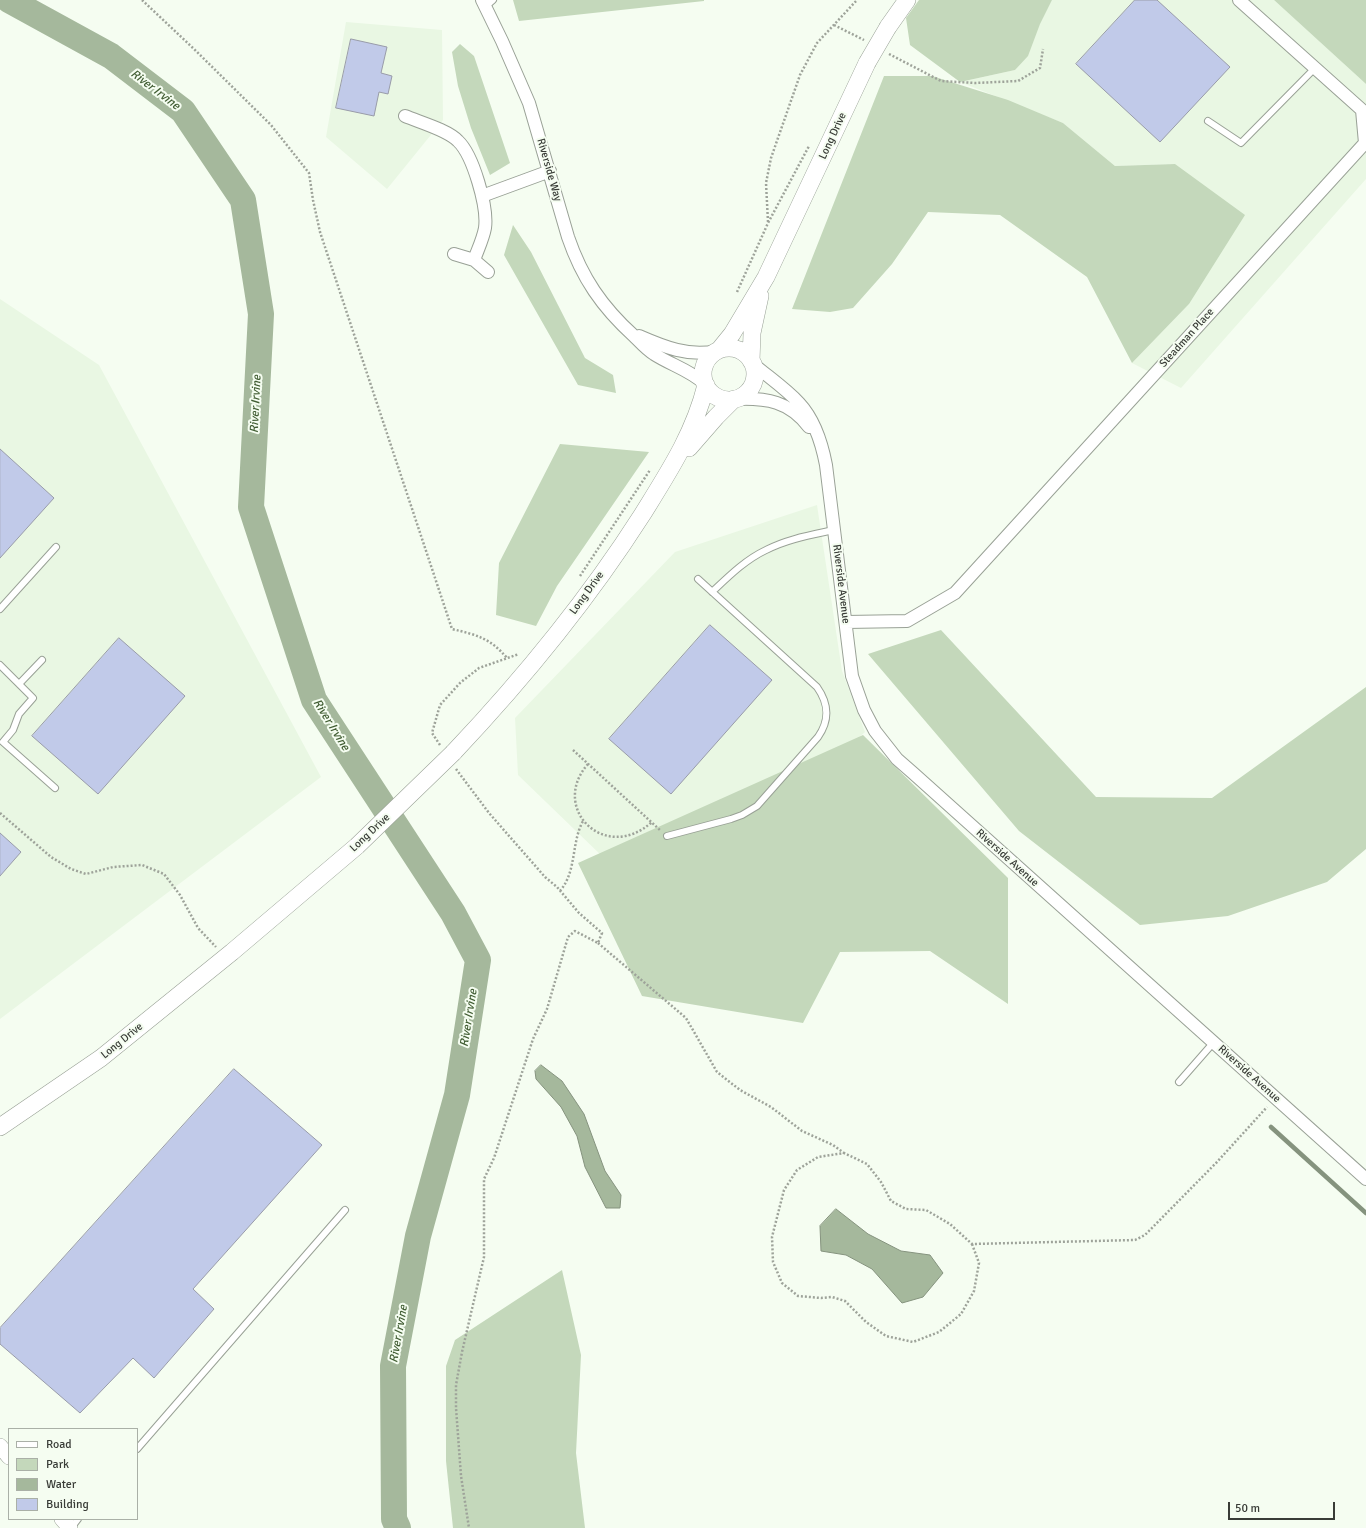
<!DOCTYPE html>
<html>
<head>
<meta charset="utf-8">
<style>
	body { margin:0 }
	#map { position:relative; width:1366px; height:1528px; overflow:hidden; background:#f5fdf1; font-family:Signika,sans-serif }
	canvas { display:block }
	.legend { position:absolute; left:8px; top:1428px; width:130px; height:92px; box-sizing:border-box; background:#f5fdf1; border:1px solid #aab0a7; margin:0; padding:5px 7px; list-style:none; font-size:12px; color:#393c37 }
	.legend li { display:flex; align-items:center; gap:8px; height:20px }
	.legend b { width:20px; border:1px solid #aab0a7 }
	.scale { position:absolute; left:1228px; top:1502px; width:107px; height:18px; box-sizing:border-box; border:2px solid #393c37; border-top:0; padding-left:5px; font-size:12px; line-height:14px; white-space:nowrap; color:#393c37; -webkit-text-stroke:3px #f5fdf1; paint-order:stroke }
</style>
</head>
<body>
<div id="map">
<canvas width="1366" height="1528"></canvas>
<ul class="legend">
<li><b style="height:5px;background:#fff"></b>Road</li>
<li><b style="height:11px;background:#c4d8bb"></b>Park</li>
<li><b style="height:11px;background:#a5b89c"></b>Water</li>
<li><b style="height:11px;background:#c1cae9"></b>Building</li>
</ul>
<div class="scale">50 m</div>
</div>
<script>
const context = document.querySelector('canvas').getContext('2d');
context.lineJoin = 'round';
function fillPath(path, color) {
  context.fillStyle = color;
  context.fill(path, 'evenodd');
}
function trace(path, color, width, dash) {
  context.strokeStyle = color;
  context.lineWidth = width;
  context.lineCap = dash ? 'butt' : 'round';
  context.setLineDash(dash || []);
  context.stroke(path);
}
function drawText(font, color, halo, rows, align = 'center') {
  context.font = font + ' Signika,sans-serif';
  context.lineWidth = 4;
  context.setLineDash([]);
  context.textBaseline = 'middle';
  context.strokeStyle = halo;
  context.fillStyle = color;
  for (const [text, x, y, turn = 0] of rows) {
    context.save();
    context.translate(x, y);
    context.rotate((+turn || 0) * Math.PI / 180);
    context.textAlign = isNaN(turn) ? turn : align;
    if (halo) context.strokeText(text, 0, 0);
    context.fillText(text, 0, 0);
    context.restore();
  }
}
fillPath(new Path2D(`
	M1052 0H1274L1366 84V179L1181 388 1132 363 1189 304 1175 164 1115 166 1063 123 960 82 1015 70Z
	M346 22 442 30 443 120 387 189 326 137Z
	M0 299 99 365 321 777 0 1019Z
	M817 505 842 671 865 732 768 820 633 886 518 775 515 718 675 552Z`), '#e9f7e3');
fillPath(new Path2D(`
	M513 0H704V1L519 21Z
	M919 0H1052L1040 24 1028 56 1015 70 960 82 910 45 906 18Z
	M1274 0H1366V84Z
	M460 44 474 56 510 163 490 175 471 128 458 86 452 52Z
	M884 76H932L1008 100 1063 123 1115 166 1175 164 1245 215 1189 304 1132 363 1087 277 1000 215 928 212 892 264 853 308 830 312 792 309Z
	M513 225 531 252 585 358 613 375 616 393 578 385 504 255Z
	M560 444 649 452 557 586 536 626 496 615 499 563Z
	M941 630 1096 797 1212 798 1366 687V849L1327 882 1228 916 1140 925 1019 831 868 654Z
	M863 735 1008 878V1004L930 951 840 952 803 1023 642 996 578 863Z
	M562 1270 581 1355 576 1453 585 1528H453L446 1461V1366L455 1340Z`), '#c4d8bb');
const water = new Path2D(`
	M541 1065 562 1081 584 1114 605 1171 621 1195 620 1208H606L585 1167 577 1136 561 1107 536 1079 535 1071Z
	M836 1209 868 1234 901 1251 930 1255 943 1273 923 1297 902 1303 872 1269 846 1255 821 1251 820 1226Z`);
fillPath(water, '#a5b89c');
trace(water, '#85937e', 1);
trace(new Path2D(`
	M1271 1127 1366 1213`), '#85937e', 4.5);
trace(new Path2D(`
	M9 0 111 56 183 111 243 200 261 314 251 507 314 700 453 913 478 960 457 1095 418 1236 393 1366 394 1519 398 1528`), '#a5b89c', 26);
const building = new Path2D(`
	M1135 0H1157L1230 67 1160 142 1076 64Z
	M351 39 387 47 381 73 392 76 388 94 379 92 374 116 336 108Z
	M0 449 54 498 0 558Z
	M710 625 772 680 671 794 609 739Z
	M119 638 185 696 98 794 32 736Z
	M0 833 21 852 0 876Z
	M234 1069 322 1145 193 1289 214 1309 154 1378 133 1358 80 1413 0 1344V1328Z`);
fillPath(building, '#c1cae9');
trace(building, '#999ca9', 1);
const service = new Path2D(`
	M485 7 493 0
	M1208 121 1241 143 1315 68
	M712 592C729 576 745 560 766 550 787 539 811 535 834 530
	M0 609 56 547
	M0 665 33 698 19 714 13 730 3 742 55 788
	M19 684 42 660
	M667 836 731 819 742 815 757 806 818 737C830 720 829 704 817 687L698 579
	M1179 1082 1214 1042
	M137 1449 345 1210
	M71 1528 78 1519`);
const minor = new Path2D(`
	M482 0 502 41 529 103 568 237C582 278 602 307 634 336 640 342 647 350 654 354 671 365 690 370 705 384
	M405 116C419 122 448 130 458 141 473 155 488 207 485 228 483 239 478 249 474 260
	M482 196 550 171
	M454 254 474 260 488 272
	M639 336C664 347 689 357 716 351
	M752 363C767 376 785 388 799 403 814 419 822 444 826 465L852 676 864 710 875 731 897 759 913 773 1366 1179
	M736 399C767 398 789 401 809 427
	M846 622 907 621 955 593 1365 143 1362 110 1239 0`);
const tertiary = new Path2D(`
	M0 1446 9 1457
	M62 1519 70 1528`);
const secondary = new Path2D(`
	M888 27 907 0
	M703 374a26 26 0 1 1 52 0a26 26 0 1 1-52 0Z
	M719 350 732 334 766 277 867 63
	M751 361 752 333 760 296
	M689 448 716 417 734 399
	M453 753C523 679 587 601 642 515 668 473 694 434 706 385
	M0 1127 101 1058 232 952 357 846`);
trace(service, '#99a196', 8);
trace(minor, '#99a196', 14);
trace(tertiary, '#99a196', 16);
trace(secondary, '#99a196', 18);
trace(new Path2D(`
	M142 0 194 49 271 125 309 173 313 200 320 232 452 629C477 635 490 638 507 658
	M834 25 864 40
	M889 54 941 81 975 83 1018 81 1040 68 1043 49
	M768 222 766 183 771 158 800 75 817 43 857 0
	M737 292 768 223 809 146
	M580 576 650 470
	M440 745 432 733 440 705 460 683 479 668 519 654
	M573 750 661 831
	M588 764C549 808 605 864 652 822
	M456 769 489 813 545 877 557 887 579 913 602 933 598 943 575 931 568 937 547 1009 533 1039 494 1158 484 1179V1257L462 1352 456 1385V1408L461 1476 469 1528
	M0 813 51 857 71 869 86 874 113 867 142 865 164 874 180 895 198 928 216 947
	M560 891C577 871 571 843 583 821
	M598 943 686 1018 717 1072 740 1090 771 1107 802 1131 833 1145 844 1153
	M972 1244 979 1263 974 1291 961 1314 939 1332 913 1342 886 1336 866 1322 845 1301 832 1297 821 1298 798 1296 782 1283 773 1262 772 1237 784 1190 797 1170 818 1157 844 1153 867 1164 881 1182 891 1201 906 1209 926 1210 950 1224 972 1244 1135 1240 1145 1235 1217 1162 1267 1107`), '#9ea39a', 2.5, [2, 2]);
trace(service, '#fff', 6);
trace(minor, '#fff', 12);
trace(tertiary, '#fff', 15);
trace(secondary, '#fff', 17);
const secondaryBridge = new Path2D(`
	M867 63 888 27
	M357 846 453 753`);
trace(secondaryBridge, '#99a196', 18, []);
trace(secondaryBridge, '#fff', 17);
drawText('11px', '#393c37', '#f5fdf1', [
	["Long Drive",833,136,-65],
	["Riverside Way",549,170,74],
	["Steadman Place",1187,338,-48],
	["Riverside Avenue",841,584,83],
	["Long Drive",587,593,-54],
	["Long Drive",370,833,-43],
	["Riverside Avenue",1007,858,42],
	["Long Drive",122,1041,-39],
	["Riverside Avenue",1249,1074,42]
]);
drawText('italic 12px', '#415d33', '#f5fdf1', [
	["River Irvine",155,90,37],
	["River Irvine",256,404,-87],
	["River Irvine",331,725,58],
	["River Irvine",469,1018,-81],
	["River Irvine",399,1334,-80]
]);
</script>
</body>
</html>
